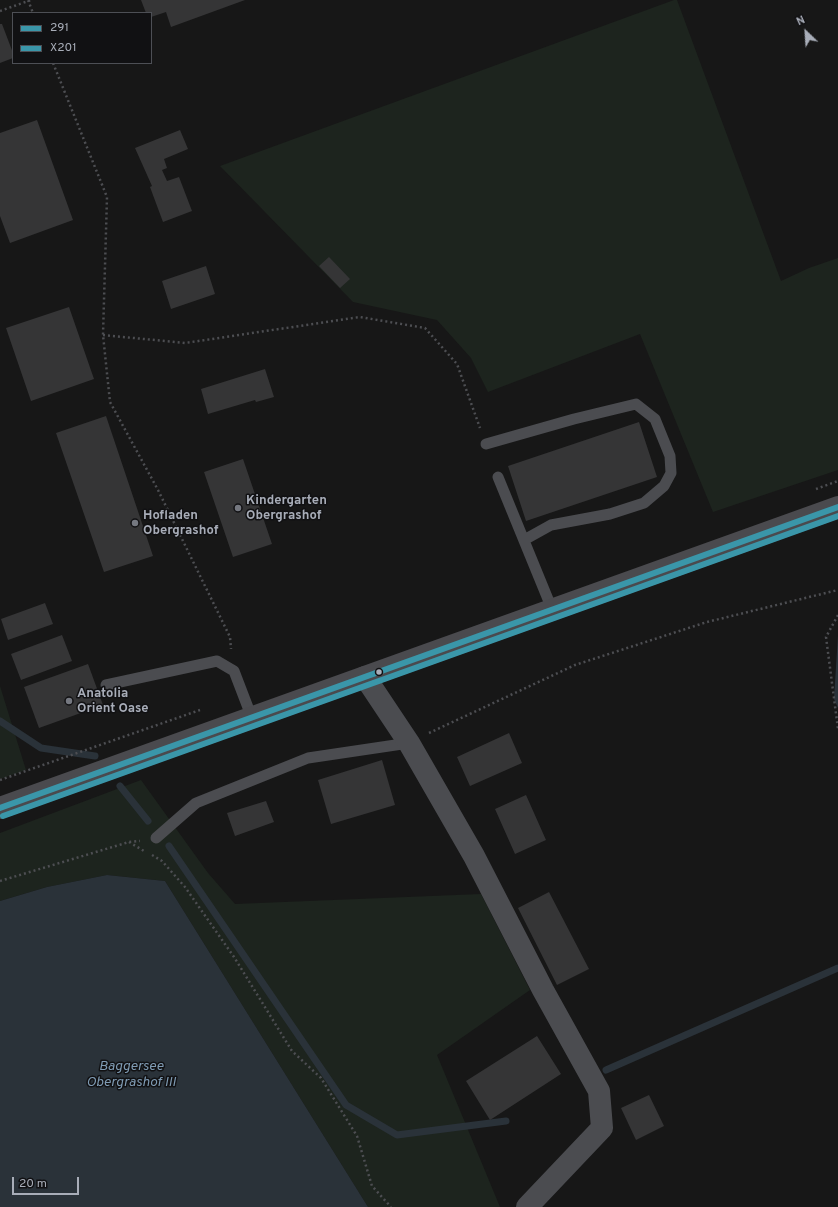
<!DOCTYPE html>
<html>
<head>
<meta charset="utf-8">
<style>
	body { margin:0 }
	#map { position:relative; width:838px; height:1207px; overflow:hidden; background:#171717; font-family:Overpass,sans-serif }
	canvas { display:block }
	.legend { position:absolute; left:12px; top:12px; width:140px; height:52px; box-sizing:border-box; background:#111113; border:1px solid #4d4f55; margin:0; padding:5px 7px; list-style:none; font-size:12px; color:#a8adb8 }
	.legend li { display:flex; align-items:center; gap:8px; height:20px }
	.legend b { width:20px; border:1px solid #4d4f55 }
	.north { position:absolute; left:786px; top:12px; width:40px; height:40px; -webkit-text-stroke:3px #111113; paint-order:stroke; rotate:335deg; font-size:11px; font-weight:700; line-height:16px; text-align:center; color:#a8adb8 }
	.north::after { content:''; display:block; margin:auto; width:14px; height:18px; background:#a8adb8; clip-path:polygon(50% 0,100% 100%,50% 72%,0 100%) }
	.scale { position:absolute; left:12px; top:1177px; width:67px; height:18px; box-sizing:border-box; border:2px solid #a8adb8; border-top:0; padding-left:5px; font-size:12px; line-height:14px; white-space:nowrap; color:#a8adb8; -webkit-text-stroke:3px #111113; paint-order:stroke }
</style>
</head>
<body>
<div id="map">
<canvas width="838" height="1207"></canvas>
<ul class="legend">
<li><b style="height:5px;background:#3a96a9"></b>291</li>
<li><b style="height:5px;background:#3a96a9"></b>X201</li>
</ul>
<div class="north">N</div>
<div class="scale">20 m</div>
</div>
<script>
const context = document.querySelector('canvas').getContext('2d');
context.lineJoin = 'round';
function fillPath(path, color) {
  context.fillStyle = color;
  context.fill(path, 'evenodd');
}
function trace(path, color, width, dash) {
  context.strokeStyle = color;
  context.lineWidth = width;
  context.lineCap = dash ? 'butt' : 'round';
  context.setLineDash(dash || []);
  context.stroke(path);
}
function drawText(font, color, halo, rows, align = 'center') {
  context.font = font + ' Overpass,sans-serif';
  context.lineWidth = 3;
  context.setLineDash([]);
  context.textBaseline = 'middle';
  context.strokeStyle = halo;
  context.fillStyle = color;
  for (const [text, x, y, turn = 0] of rows) {
    context.save();
    context.translate(x, y);
    context.rotate((+turn || 0) * Math.PI / 180);
    context.textAlign = isNaN(turn) ? turn : align;
    if (halo) context.strokeText(text, 0, 0);
    context.fillText(text, 0, 0);
    context.restore();
  }
}
fillPath(new Path2D(`
	M674 0H677L781 281 809 268 838 258V470L713 512 640 334 488 392 471 358 437 320 353 302 220 166Z
	M0 686 26 770 0 779Z
	M141 780 208 873 235 904 481 894 530 990 437 1055 500 1207H368L165 881 107 875 47 887 0 901V833Z`), '#1d241e');
fillPath(new Path2D(`
	M838 635V708L834 699Z
	M107 875 165 881 368 1207H0V901L47 887Z`), '#2a3239');
trace(new Path2D(`
	M0 721 41 748 95 756
	M120 786 148 821
	M169 846 346 1105 397 1135 506 1121
	M606 1070 838 968`), '#2a3239', 7);
fillPath(new Path2D(`
	M141 0H245L171 27 166 12 151 17V13H146Z
	M0 24H2L13 53V58L0 63Z
	M37 120 73 220 10 243 0 216V133Z
	M180 130 188 149 164 159 167 168 162 170 167 181 179 177 192 211 163 222 150 187 152 186 135 148Z
	M329 257 350 279 340 288 319 266Z
	M206 266 215 294 171 309 162 281Z
	M69 307 94 379 31 401 6 328Z
	M265 369 274 397 256 402 255 400 208 414 201 389Z
	M106 416 153 556 104 572 56 433Z
	M639 422 657 477 526 521 508 466Z
	M243 459 272 544 233 557 204 472Z
	M45 603 53 624 8 640 1 619Z
	M62 635 72 661 21 680 11 654Z
	M88 664 103 705 39 728 24 687Z
	M509 733 522 763 470 786 457 757Z
	M382 760 395 805 331 824 318 780Z
	M526 795 546 840 515 854 495 809Z
	M266 801 274 822 235 836 227 813Z
	M549 892 589 969 557 985 518 908Z
	M537 1036 561 1074 490 1120 466 1081Z
	M649 1095 664 1126 636 1140 621 1108Z`), '#353536');
trace(new Path2D(`
	M28 0 33 13
	M0 11 31 0
	M53 63 107 197 103 335 110 402 158 490 230 637 231 649
	M103 335 185 343 360 317 425 328 457 364 480 428
	M816 489 838 481
	M838 615 826 637 838 729
	M429 733 575 665 707 622 838 590
	M0 780 200 710
	M129 842 144 851
	M152 855 162 861 185 887 234 957 292 1051 321 1078 357 1136 372 1186 391 1207
	M0 881 129 842 140 841`), '#4d4e52', 2.5, [2, 3]);
trace(new Path2D(`
	M486 444 574 419 636 404 655 419 670 456 671 473 664 486 644 503 610 514 551 525 524 540
	M498 477 552 609
	M106 685 217 661 234 671 252 718
	M156 838 196 803 308 758 409 743`), '#4b4c50', 11);
trace(new Path2D(`
	M365 677 409 743 474 856 543 990 599 1091 602 1128 527 1207`), '#4b4c50', 22);
trace(new Path2D(`
	M0 808 838 507`), '#4a4a4e', 22);
trace(new Path2D(`
	M0 808 838 507`), '#3a96a9', 6);
trace(new Path2D(`
	M3 816 838 516`), '#3a96a9', 6);
for (const [x, y, r, color] of [
	[238,508,4,"#757880"],
	[135,523,4,"#757880"],
	[379,672,3.5,"#a8adb8"],
	[69,701,4,"#757880"]
]) {
  const dot = new Path2D();
  dot.arc(x, y, r, 0, 2 * Math.PI);
  context.fillStyle = color;
  context.fill(dot);
  trace(dot, '#111113', 1.5);
}
drawText('bold 13px', '#a8adb8', '#111113', [
	["Kindergarten",246,501],
	["Obergrashof",246,516],
	["Hofladen",143,516],
	["Obergrashof",143,531],
	["Anatolia",77,694],
	["Orient Oase",77,709]
], 'left');
drawText('italic 14px', '#7f9bb3', '#111113', [
	["Baggersee",131,1067],
	["Obergrashof III",131,1083]
]);
</script>
</body>
</html>
